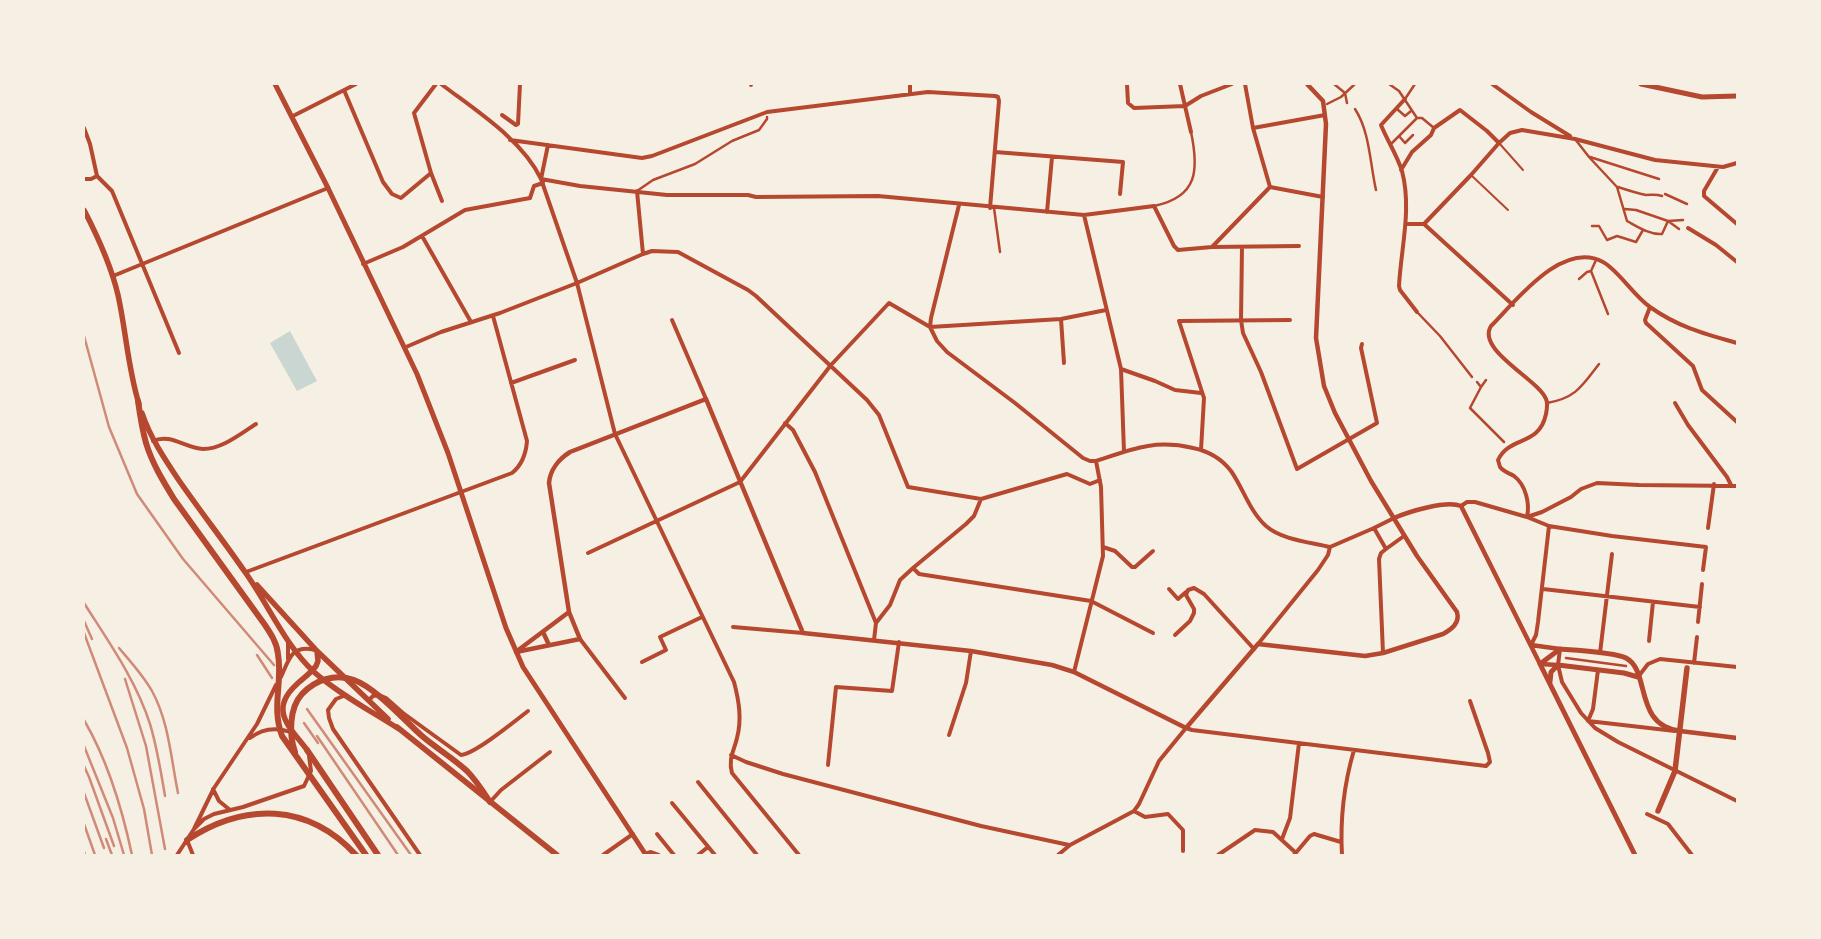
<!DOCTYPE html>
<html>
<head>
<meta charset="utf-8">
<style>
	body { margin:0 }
	#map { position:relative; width:1821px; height:939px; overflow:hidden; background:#f6efe4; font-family:"PT Sans",sans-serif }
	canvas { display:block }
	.frame { position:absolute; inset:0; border:85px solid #f6efe4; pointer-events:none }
</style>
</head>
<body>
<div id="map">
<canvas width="1821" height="939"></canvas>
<div class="frame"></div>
</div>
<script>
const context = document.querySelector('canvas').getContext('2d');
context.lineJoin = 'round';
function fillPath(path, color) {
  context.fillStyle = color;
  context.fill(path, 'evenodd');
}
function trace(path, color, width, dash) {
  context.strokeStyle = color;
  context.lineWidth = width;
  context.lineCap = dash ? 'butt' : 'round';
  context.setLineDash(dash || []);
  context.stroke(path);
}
fillPath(new Path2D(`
	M290 331 317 381 297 391 270 343Z`), '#c9d6d2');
trace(new Path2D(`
	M1499 143 1523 170
	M1471 175 1508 210`), '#b5482f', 2);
trace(new Path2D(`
	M1334 84 1345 93 1347 103
	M1389 84 1399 91 1417 118H1422L1434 128
	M1405 99 1415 84
	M1327 104 1341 97 1355 84
	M1355 109C1370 132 1370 164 1376 190
	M1397 109 1405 116 1411 111
	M1399 136 1405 143 1413 135
	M1575 139 1589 157 1617 187 1627 221C1638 227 1650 235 1662 234L1668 221 1636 210 1625 209
	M1390 145 1417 118
	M1590 157 1659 179
	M1618 187C1627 190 1636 193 1646 195 1652 195 1656 194 1662 196
	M637 191 653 180 695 164 732 141 759 130 767 119V117
	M1665 194 1687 204
	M1154 206C1198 197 1199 170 1191 132
	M994 208 1000 252
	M1592 226H1599L1607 240 1617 236 1636 242 1643 230
	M1679 229 1668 221 1683 220
	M1591 271 1608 314
	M1579 279 1587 272 1591 271 1596 260
	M1417 312 1440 336 1472 377
	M1477 382 1481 387 1470 408 1504 442
	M1481 387 1486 380
	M1547 403C1576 398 1582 386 1599 364
	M1566 658 1626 666`), '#b5482f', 2.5);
trace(new Path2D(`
	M436 84 414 113 431 173 442 201
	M441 84C475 110 523 140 541 179L577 283 615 434 734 682C739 701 742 719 737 738 734 751 728 759 732 773L799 855
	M910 84V94
	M1127 84 1128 103 1134 108 1185 106 1180 84
	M1245 84 1253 128 1270 187
	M1492 84 1531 112 1570 136
	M751 85V84
	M344 90 383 182 392 194 401 198 431 173
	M1405 99 1381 125C1387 140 1397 155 1402 171 1412 209 1401 248 1399 286L1400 290 1417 312
	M502 115 516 125 518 124 520 84
	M293 116 356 84
	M84 128 90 144 97 176 112 191 179 353
	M1253 128 1325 115
	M1191 132 1185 106 1201 96 1232 84
	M510 140 642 158 652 156 767 112 928 92 995 96 998 97 999 101 990 208
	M995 152 1123 162 1120 194
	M1718 167 1704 191V196L1737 224
	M1401 170 1412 152 1431 135 1434 128 1460 110 1487 131 1499 143
	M84 179H91L97 176
	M541 179 580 186 667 195H748L756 197 878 196 1084 215 1154 206 1174 246 1178 250 1212 247 1299 246
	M541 179 548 145
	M1270 187 1323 197
	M637 191 643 254
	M1047 212 1052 157
	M1084 215 1121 369 1124 452
	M1406 224H1424
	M1424 224 1471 175 1499 143 1510 133 1522 130 1575 139 1655 160 1723 167 1737 163
	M1424 224 1513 305
	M1688 228 1716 245 1737 262
	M422 236 471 322
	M1212 247 1270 187
	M1242 247 1241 320 1243 333 1261 372 1297 469 1377 423 1361 348 1362 344
	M363 264 403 247 465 210 530 198 534 186 543 183
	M113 276 328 188
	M1650 307 1645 320 1646 323 1693 366 1702 390 1737 422
	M1106 310 1061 319 930 327 937 341 947 352 1015 403 1083 458 1090 461H1096C1132 449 1155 439 1193 448 1208 451 1221 458 1231 471 1243 488 1250 512 1266 526 1282 540 1310 542 1330 547
	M1061 319 1064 363
	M672 320 706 399
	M406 347 441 332 500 313 577 283 643 254 652 251 678 252 748 290 756 296 867 400 879 415 908 487 981 499
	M1121 369 1155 381 1175 390 1201 393
	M511 383 575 360
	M1675 403 1688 425 1727 477 1731 485
	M785 423 793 430 815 472 876 623
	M153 441C170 433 185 448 203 449 222 449 240 434 256 424
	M1201 450 1204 398 1179 321 1290 320
	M1461 506 1467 502H1475L1527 517 1549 526 1612 536 1706 547 1703 570
	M1527 517C1530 504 1526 485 1514 476 1509 473 1504 472 1500 467L1498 460C1510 435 1539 447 1546 414 1547 409 1548 403 1546 399 1538 379 1476 350 1491 326 1516 301 1562 240 1603 262 1619 271 1633 295 1650 307 1678 327 1705 334 1737 343
	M1527 517 1542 512 1571 497 1581 489 1597 483 1639 485 1737 486
	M1394 518 1374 528 1386 549 1404 536
	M1708 528 1714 484
	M1103 547 1115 551 1132 567H1135L1153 551
	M1330 547 1374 528
	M588 553 740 482 831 365 889 303 930 327 931 318 959 205
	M913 568 919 574 1091 601 1153 633
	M246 572 512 473C522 465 526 454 527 441L493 316
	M1169 589 1178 599 1186 592
	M1543 589 1700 607
	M1698 622 1702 584
	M733 627 803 633
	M1175 635 1190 621 1194 613V609L1186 595 1188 590 1194 588 1204 594 1254 649
	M580 639 625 698
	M874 640 876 623 890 605 900 580 913 568 966 524 974 516 981 499 1067 474 1090 484 1100 480
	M288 641V659
	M1649 641 1653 602
	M1258 644 1318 570 1328 555 1330 547
	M1531 645 1536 635 1538 622 1549 526
	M1560 649 1558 665 1562 682 1581 713 1595 728 1618 742 1737 801
	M1383 653 1379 559 1381 553 1386 549
	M1600 653 1612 554
	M642 662 666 650 660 637 702 617
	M1694 663 1697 637
	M1074 672 1103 556 1101 487 1096 461
	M281 677C289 659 292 644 315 650
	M1638 677 1648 664 1660 659 1737 667
	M346 695 336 699 328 710 329 718 333 729 420 855
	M369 700 373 696 379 695 386 698 403 713 461 755C475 754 515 721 528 711
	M1588 721 1675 731
	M1588 721 1593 709 1598 670
	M949 735 966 683 971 651
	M250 738C263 728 278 727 293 733
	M731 755 746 762 783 774 981 826 1069 845
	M828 765 836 687 892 691 899 642
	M698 782 757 855
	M213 789 219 801 230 810
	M490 802 501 790 550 752
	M672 803 715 855
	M1134 811 1145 817 1168 814 1183 830V851
	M1647 814 1668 824 1692 855
	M194 829 214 788 257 724 276 685
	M657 834 674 855
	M1282 839 1290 818 1299 743
	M187 840 193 855
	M645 854 651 852 659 855
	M177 855 194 829 204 819 214 814 243 807 304 786 311 771 309 756
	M603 855 633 834
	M698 855 708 847
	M1058 855 1070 845 1134 811 1139 804 1159 761 1186 728 1192 730 1486 766 1490 762 1488 753 1470 701
	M1218 855 1255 830 1273 832 1296 853
	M1294 855 1310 836 1314 834 1341 842
	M1342 855C1340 820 1344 784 1354 750`), '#b5482f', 4);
trace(new Path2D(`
	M1394 518C1408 512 1446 500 1461 506L1540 664 1558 665
	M543 632 549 645
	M1531 645 1560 649
	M517 651 569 612
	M516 652 580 639 569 612 549 483C550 470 559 459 570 452L706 399 803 633 971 651 1052 665 1074 672 1186 728 1258 644 1365 656 1383 653 1443 634C1452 629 1460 623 1457 612L1417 556 1371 481 1335 413 1324 386 1316 338 1326 124 1323 101 1307 84
	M1680 731 1737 738`), '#b5482f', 4.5);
trace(new Path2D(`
	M275 84 328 188 417 374 448 453 506 628 523 667 646 855
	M1641 84 1702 97 1737 96
	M1550 682 1551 672 1558 665 1624 673 1638 677
	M1635 855 1540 664 1560 649C1574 650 1615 652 1626 658 1651 671 1633 725 1680 731`), '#b5482f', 5);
trace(new Path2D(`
	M84 210C98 237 111 265 118 295 126 331 128 369 139 404
	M142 413C150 437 164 458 178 479 200 511 223 540 245 572 268 604 285 645 314 672 339 694 371 711 399 729
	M257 585 317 651 388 719
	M397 727 557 855
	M307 750C291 728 268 711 296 685 302 679 310 674 316 666L318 661 317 651
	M1658 811 1675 771 1687 668`), '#b5482f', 5.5);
trace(new Path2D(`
	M138 401C140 415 142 429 146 443 152 463 163 481 174 499L265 625C271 634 277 643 278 654 283 683 271 706 282 736L366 855
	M307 750 378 855
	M295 752C289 735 289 708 302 694 315 680 335 673 354 680 376 688 404 720 422 736 436 748 453 758 467 771 476 780 483 791 490 802
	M187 840C245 802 308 803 356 855`), '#b5482f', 6);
trace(new Path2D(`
	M84 336 109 427 137 494 183 559 274 665
	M84 603C108 641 136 680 150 724 157 747 161 772 165 796
	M84 621 92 639
	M84 633 127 748 144 809 152 855
	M119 648C130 661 143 675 152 691 169 722 171 759 178 793
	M257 655 272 678
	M125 679 146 746 165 849
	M307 709 411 855
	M84 720C108 761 122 808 132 855
	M304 723 318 743
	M317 736 398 855
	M84 746 113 818 124 855
	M84 766 89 777 114 846
	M84 793 104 848
	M84 824 95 855
	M106 839 112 855
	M84 852 85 855`), '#cf8b77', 2.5);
</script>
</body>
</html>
